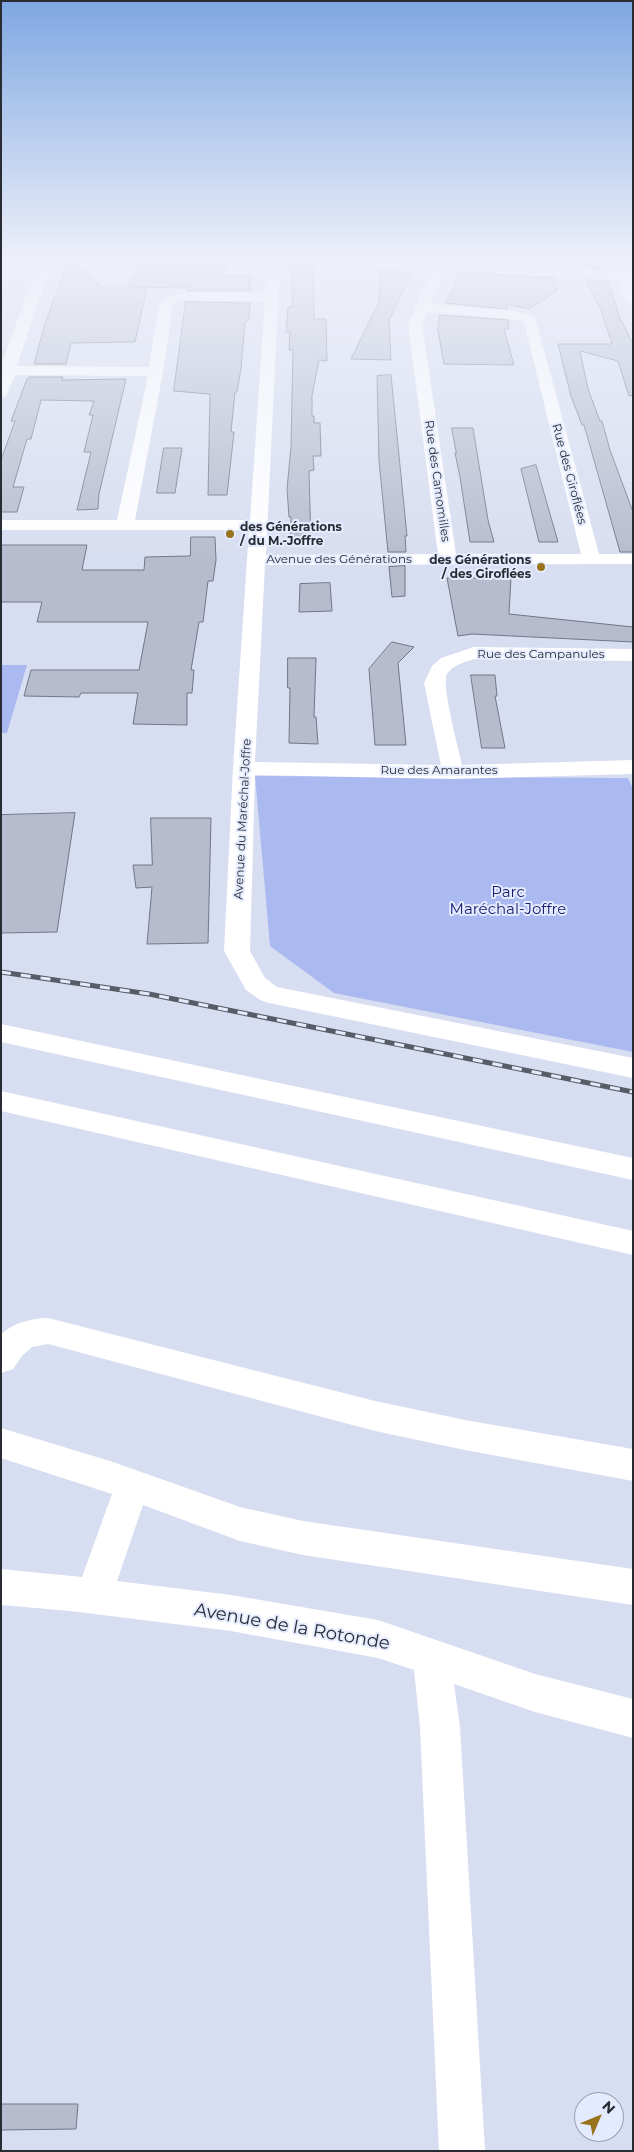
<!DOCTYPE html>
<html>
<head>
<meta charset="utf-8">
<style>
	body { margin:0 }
	#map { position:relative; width:634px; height:2152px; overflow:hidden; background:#d8def1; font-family:Montserrat,sans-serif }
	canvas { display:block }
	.frame { position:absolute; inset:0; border:2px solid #292c33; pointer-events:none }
	.north { position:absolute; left:574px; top:2092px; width:50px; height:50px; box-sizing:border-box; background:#e5ebfe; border:1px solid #9a9fad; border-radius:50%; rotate:45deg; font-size:14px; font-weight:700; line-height:20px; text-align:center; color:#292c33 }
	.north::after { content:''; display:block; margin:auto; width:18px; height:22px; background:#97731c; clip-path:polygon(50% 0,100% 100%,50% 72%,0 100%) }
</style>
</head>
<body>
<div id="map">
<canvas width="634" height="2152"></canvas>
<div class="frame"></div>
<div class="north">N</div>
</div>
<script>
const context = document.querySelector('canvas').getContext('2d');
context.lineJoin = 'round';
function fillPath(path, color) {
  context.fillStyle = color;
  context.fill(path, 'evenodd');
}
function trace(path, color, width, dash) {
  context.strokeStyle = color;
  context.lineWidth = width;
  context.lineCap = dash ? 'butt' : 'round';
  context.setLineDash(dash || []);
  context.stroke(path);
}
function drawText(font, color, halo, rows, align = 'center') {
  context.font = font + ' Montserrat,sans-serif';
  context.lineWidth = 4;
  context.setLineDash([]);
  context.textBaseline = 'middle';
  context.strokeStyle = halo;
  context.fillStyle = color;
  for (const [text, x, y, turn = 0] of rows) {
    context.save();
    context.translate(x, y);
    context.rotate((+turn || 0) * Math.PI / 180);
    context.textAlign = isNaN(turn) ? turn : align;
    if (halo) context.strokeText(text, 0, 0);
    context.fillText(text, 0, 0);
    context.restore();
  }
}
fillPath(new Path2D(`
	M1 665H27L7 733H1Z
	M255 776 628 778 633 789V1052L334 993 270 946Z`), '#aab9ef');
const building = new Path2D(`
	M69 260 104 288H147L135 342 71 343 66 364H34L45 324Z
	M156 260H210L207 265H226L223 276H250V291H187L188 288 128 287 140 264 152 265Z
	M481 260H548L549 265Z
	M576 260 601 262 603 269 580 267Z
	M292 262 313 265 314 319H326L327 361 319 360 312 395V416H314V423H320L321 456H313L314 470 309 471 311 544H290L291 517H289L287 489 291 447 293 350H289L290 332H286L288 307H292Z
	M380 270 412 273 389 320 391 360 351 359 379 302Z
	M458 272 553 278 557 291 529 309 506 304 507 309 445 303 457 281H455Z
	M586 280 608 281 620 318 633 344V395L629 396 618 361 580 351 588 389 600 421H602L610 450 633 512V552H620L584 425H582L571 396 558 344H612L601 310Z
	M186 302 250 303 249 320 245 322 241 369 237 392H235L231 432H234L227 495H208L210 394 174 391Z
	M440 315 508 320 509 329H504L514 365 444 364 438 330Z
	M391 375 407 536H405L406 552H388L379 461 377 376Z
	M30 377H63L62 380 126 379 99 494 98 509 77 510 91 452H84L93 415H89L94 401 41 400 31 439H27L13 487H24L17 512H1V460L15 421H11L27 379Z
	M452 428H473L488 520 494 542H470L460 477 455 453H456Z
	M164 448H182L175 493H157Z
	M536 465 558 542H539L521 469Z
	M191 537H215L216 560 213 581H208L203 622H199L191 670H194L192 693H187V725L133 724 138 693H81L79 697 24 696 31 670H139L148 622H37L42 602H1V545H87L82 570H144L145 557 190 556Z
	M405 566V596L392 597 389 567Z
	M478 575 511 577 509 614 633 627V642L472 634 458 636 447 578H478Z
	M330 583 332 611 299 612 300 584Z
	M392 642 414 647 398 663 406 745H375L369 669Z
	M288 658H316L314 717H316L318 744 289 743 290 688H288Z
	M471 675H495L497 696H495L505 748H482Z
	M75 813 57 932 1 933V815Z
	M151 818H211L208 943 147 944 152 887 136 888 133 865H152Z
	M1 2104H78L76 2129 1 2130Z`);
fillPath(building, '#b6bcce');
trace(building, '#707687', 1);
fillPath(new Path2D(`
	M46 260H59L48 275 43 288 17 366 149 367 159 303C172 286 243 293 265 293L268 260H280L266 555 438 554 408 324 433 268 359 264 353 260H449L633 273V281H631L633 285V305L626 301 617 280 445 269 430 304 514 311 535 317 599 554H633V564L265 565 255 762 441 765 424 683 432 666 441 658 474 647 633 649V661L474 659C465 662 453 665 447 674 441 685 459 749 462 765L633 760V774L453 779 255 775 250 951 265 978 277 987 633 1058V1078L269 1003 260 1000 246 990 224 951 233 768 249 530H1V520H117L148 376 15 375 6 396 1 397V366L29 288 35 274ZM182 300 265 301 250 520H135L163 372 173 304ZM427 312 513 319 524 322 581 554H456L422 324Z
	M1 1024 633 1158V1180L1 1042Z
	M1 1091 633 1231V1255L1 1111Z
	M48 1318 375 1401 465 1420 633 1449V1481L465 1450 375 1431 48 1344 32 1347 22 1356 13 1369 1 1373V1334C14 1323 31 1318 48 1318Z
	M1 1428 113 1462 240 1507 303 1521 633 1569V1605L303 1555 240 1541 143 1505 117 1581 231 1595 378 1620 535 1674 633 1699V1738L535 1712 454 1684 460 1727 485 2151H439L420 1727 414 1670 378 1658 231 1631 70 1611 1 1605V1569L82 1577 112 1494 1 1458Z`), '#fff');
const rail = new Path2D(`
	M1 972 149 994 633 1092`);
trace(rail, '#585c66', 5);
trace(rail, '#e5ebfe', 3, [10]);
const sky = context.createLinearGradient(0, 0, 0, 562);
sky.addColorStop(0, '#7fa7e2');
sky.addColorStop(0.46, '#edf0f9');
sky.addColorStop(1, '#edf0f900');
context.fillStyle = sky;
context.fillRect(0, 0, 634, 562);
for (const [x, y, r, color] of [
	[230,534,5,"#97731c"],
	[541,567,5,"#97731c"]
]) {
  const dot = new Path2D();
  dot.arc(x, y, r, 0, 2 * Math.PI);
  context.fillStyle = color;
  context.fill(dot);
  trace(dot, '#e5ebfe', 2);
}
drawText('12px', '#292c33', '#e5ebfe', [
	["Rue des Giroflées",569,474,75],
	["Rue des Camomilles",437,481,82],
	["Avenue des Générations",339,559],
	["Rue des Campanules",541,654],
	["Rue des Amarantes",439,770],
	["Avenue du Maréchal-Joffre",243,819,-87]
]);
drawText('bold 12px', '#292c33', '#e5ebfe', [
	["des Générations",240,527],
	["/ du M.-Joffre",240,541],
	["des Générations",531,560,"right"],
	["/ des Giroflées",531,574,"right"]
], 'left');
drawText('15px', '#1b2071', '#e5ebfe', [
	["Parc",508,893],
	["Maréchal-Joffre",508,910]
]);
drawText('18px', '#292c33', '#e5ebfe', [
	["Avenue de la Rotonde",292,1627,10]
]);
</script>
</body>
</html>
